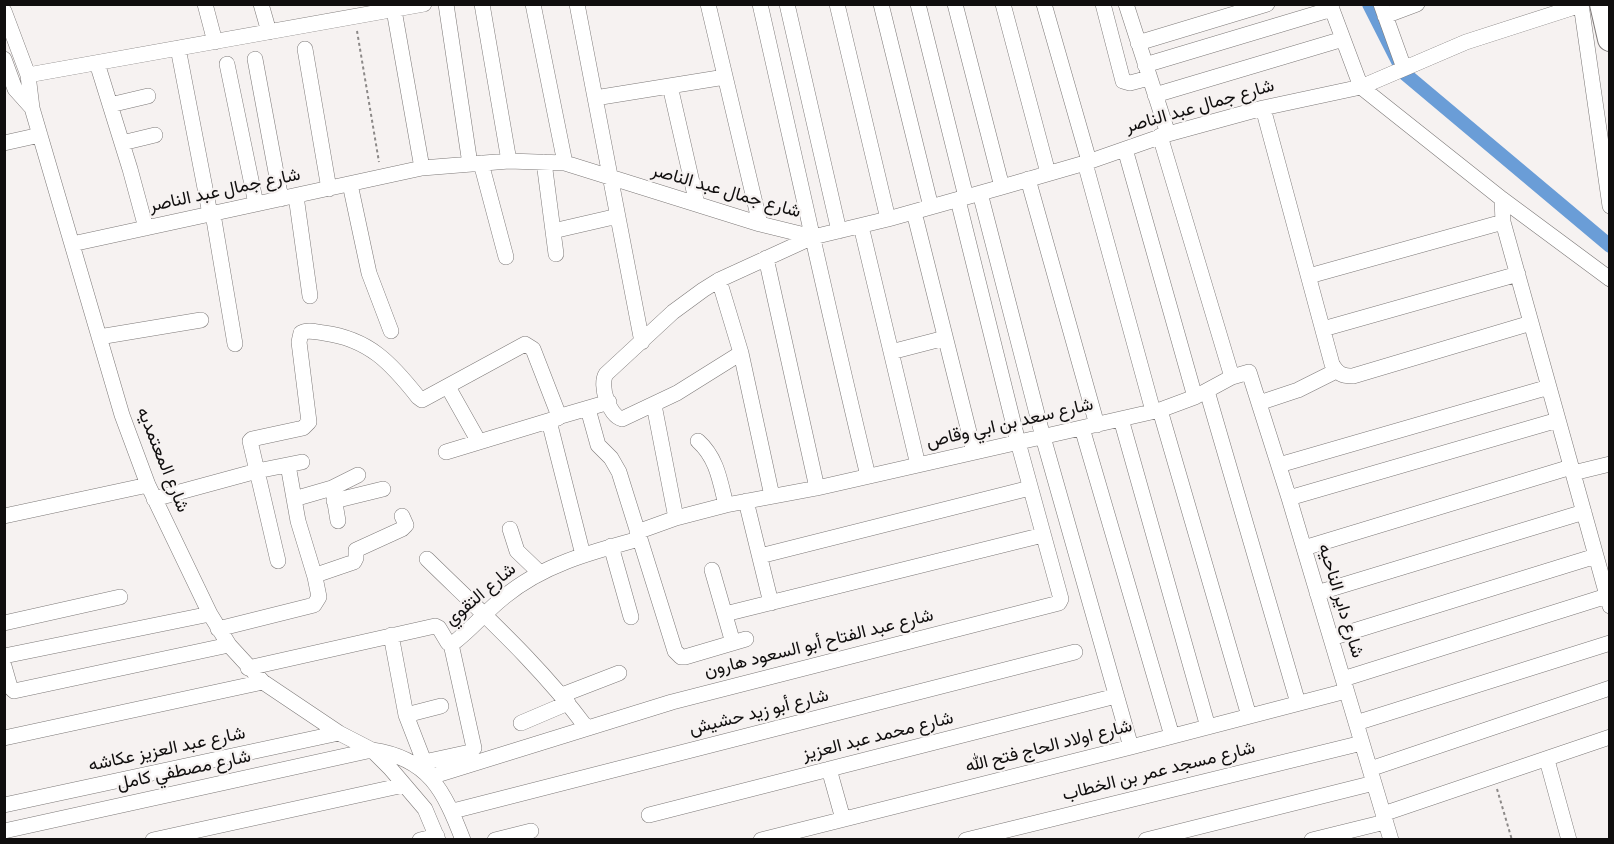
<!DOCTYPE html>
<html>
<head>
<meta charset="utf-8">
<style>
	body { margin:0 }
	#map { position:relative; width:1614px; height:844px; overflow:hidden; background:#f6f2f1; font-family:"Titillium Web",sans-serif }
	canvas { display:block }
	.frame { position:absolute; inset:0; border:6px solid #100e0e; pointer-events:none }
</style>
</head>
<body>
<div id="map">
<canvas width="1614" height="844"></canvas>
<div class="frame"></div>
</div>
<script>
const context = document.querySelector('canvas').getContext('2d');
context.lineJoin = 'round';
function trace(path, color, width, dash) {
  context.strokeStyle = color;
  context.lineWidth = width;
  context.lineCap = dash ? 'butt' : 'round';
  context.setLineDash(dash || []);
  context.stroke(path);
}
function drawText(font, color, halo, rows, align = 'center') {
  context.font = font + ' "Titillium Web",Vazirmatn,sans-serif';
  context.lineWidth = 4.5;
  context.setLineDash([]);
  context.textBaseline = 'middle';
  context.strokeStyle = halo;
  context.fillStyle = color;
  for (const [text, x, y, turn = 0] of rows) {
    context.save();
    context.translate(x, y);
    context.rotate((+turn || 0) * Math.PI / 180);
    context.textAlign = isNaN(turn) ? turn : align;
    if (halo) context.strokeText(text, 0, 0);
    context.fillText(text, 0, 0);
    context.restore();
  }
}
trace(new Path2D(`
	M1369 4 1404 73 1610 246`), '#6a9dd7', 14);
const minor = new Path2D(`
	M205 4 215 42
	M261 4 269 32
	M446 4 470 164
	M482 4 509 161
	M533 4 565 163
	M577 4 642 342
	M708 4 760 224
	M760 4C796 162 830 319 868 476
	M787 4 839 231
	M837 4 888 219
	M881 4 931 207
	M918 4 966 197
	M955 4 1002 187
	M1003 4 1048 173
	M1044 4 1089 161
	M1103 4 1123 81 1130 83 1149 78
	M1126 4 1168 134
	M1330 4 1361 87
	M1381 4 1404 68
	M1581 4 1610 206
	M394 10 422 168
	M4 11 28 75 32 108 122 415 148 485 210 614 229 645 263 682 339 733 372 750 390 768 425 809 438 840
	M1385 16 1417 4
	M1138 43 1267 4
	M178 48 210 214
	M305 49 329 189
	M4 59 15 89 32 108
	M255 59 281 199
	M97 63 130 169 146 228
	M227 64 256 204
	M1145 65 1332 9
	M28 75 424 4
	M670 86 697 204
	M1361 87 1502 199 1610 279
	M1155 95 1343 39
	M595 98 725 77
	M110 105 148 96
	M1263 108 1332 364C1338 374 1342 376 1353 376L1531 323
	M1160 136 1232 377
	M4 143 40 135
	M122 143 155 135
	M1125 149 1195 397
	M544 162 556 254
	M481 163 506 257
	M1085 163 1153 411
	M1028 179 1097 425
	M350 184 369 273 391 331
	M980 193 1043 437 1131 747
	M296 196 310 296
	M1502 199 1503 222 1610 606
	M914 212 974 452
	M213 214 235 344
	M861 226 918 465
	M553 231 618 216
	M72 244 422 168 509 161 565 163 760 224 813 237 888 219 1002 187 1085 163 1168 134 1263 108 1361 87 1466 42 1581 5
	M766 258 817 488
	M1309 276 1503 222
	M719 280 741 353 772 496
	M1323 329 1518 274
	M99 337 201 320
	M891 352 945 338
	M741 353 677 393 622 419C609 416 599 385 606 374L673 312 703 290 719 280 813 237
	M448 387 479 442
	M1207 391 1298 703
	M1259 403 1298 390 1336 371
	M654 405 676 518
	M588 409 598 445 611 458 619 472 675 651 681 657H685L746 639
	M1160 410 1249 716
	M1121 419 1208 727
	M549 421 583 555
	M1082 428 1172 736
	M698 441C717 458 720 481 726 505
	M446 452 558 418
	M288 465 298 521 315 577
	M1279 465 1549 387
	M1573 473 1610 464
	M333 491 338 521
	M1289 498 1558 420
	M154 499 257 471 302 462
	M294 499 332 488 358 475
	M334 501 383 489
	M746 501 771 603
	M4 516 148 485
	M510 529 517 551 540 573
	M637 532 676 518 726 505 817 488 1160 410 1195 397 1232 377 1249 372 1289 498 1391 840
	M611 546 631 617
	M1304 548 1571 467
	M760 556 1030 488
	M427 559C482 613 540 665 586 727
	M278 561 250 441 252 439 303 428 309 422 299 342 301 333C308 329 316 332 324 333 369 339 391 363 418 397L422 400 525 344 533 349 559 416H561L609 402
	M712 570 733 643
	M1317 593 1584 512
	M725 614 1043 535
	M4 623 120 597
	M218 629 314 605 319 597 315 577 316 575 354 562 356 558V550L402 529 406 525 402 516
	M391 635 406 715 430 777 672 702 1059 603 1061 599 1018 442 958 200
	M1331 638 1596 556
	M4 656 210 614
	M4 666 10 687 14 691 229 645
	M248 668 435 626 439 628 448 643 452 644C472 629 485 612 504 597 542 565 591 552 639 539
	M1343 679 1607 596
	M562 695 619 673
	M406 715 441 706
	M521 723 568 703
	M1356 723 1610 643
	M4 738 263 682
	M1547 760 1569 840
	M424 762 470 752 474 748 451 644
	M829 769 843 819
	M1370 769 1610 688
	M4 805 339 733
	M453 811 1075 652
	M1383 814 1610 737
	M649 815 1116 696
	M4 831 372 750C429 758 444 791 463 840
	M153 840 404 785
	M420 840 437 836
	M495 840 531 831
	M761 840 1131 747 1346 691
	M966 840 1362 743
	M1146 840 1374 783
	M1312 840 1385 822`);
const primary = new Path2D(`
	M1602 4 1610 39`);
trace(minor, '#7d7978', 16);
trace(primary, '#7d7978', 26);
trace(new Path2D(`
	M357 31 379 162
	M1497 789 1512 840`), '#8c8988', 2, [3, 3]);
trace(minor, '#fff', 15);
trace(primary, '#fff', 24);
drawText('18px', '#100e0e', '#f6f2f1', [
	["شارع جمال عبد الناصر",1200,107,-16],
	["شارع جمال عبد الناصر",225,191,-12],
	["شارع جمال عبد الناصر",726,192,16],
	["شارع سعد بن ابي وقاص",1010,424,-13],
	["شارع المعتمديه",162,460,68],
	["شارع التقوي",481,595,-40],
	["شارع داير الناحيه",1340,601,73],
	["شارع عبد الفتاح أبو السعود هارون",819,644,-14],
	["شارع أبو زيد حشيش",759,713,-14],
	["شارع محمد عبد العزيز",878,737,-14],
	["شارع اولاد الحاج فتح الله",1049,747,-14],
	["شارع عبد العزيز عكاشه",167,750,-12],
	["شارع مصطفي كامل",184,771,-12],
	["شارع مسجد عمر بن الخطاب",1159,772,-14]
]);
</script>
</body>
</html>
